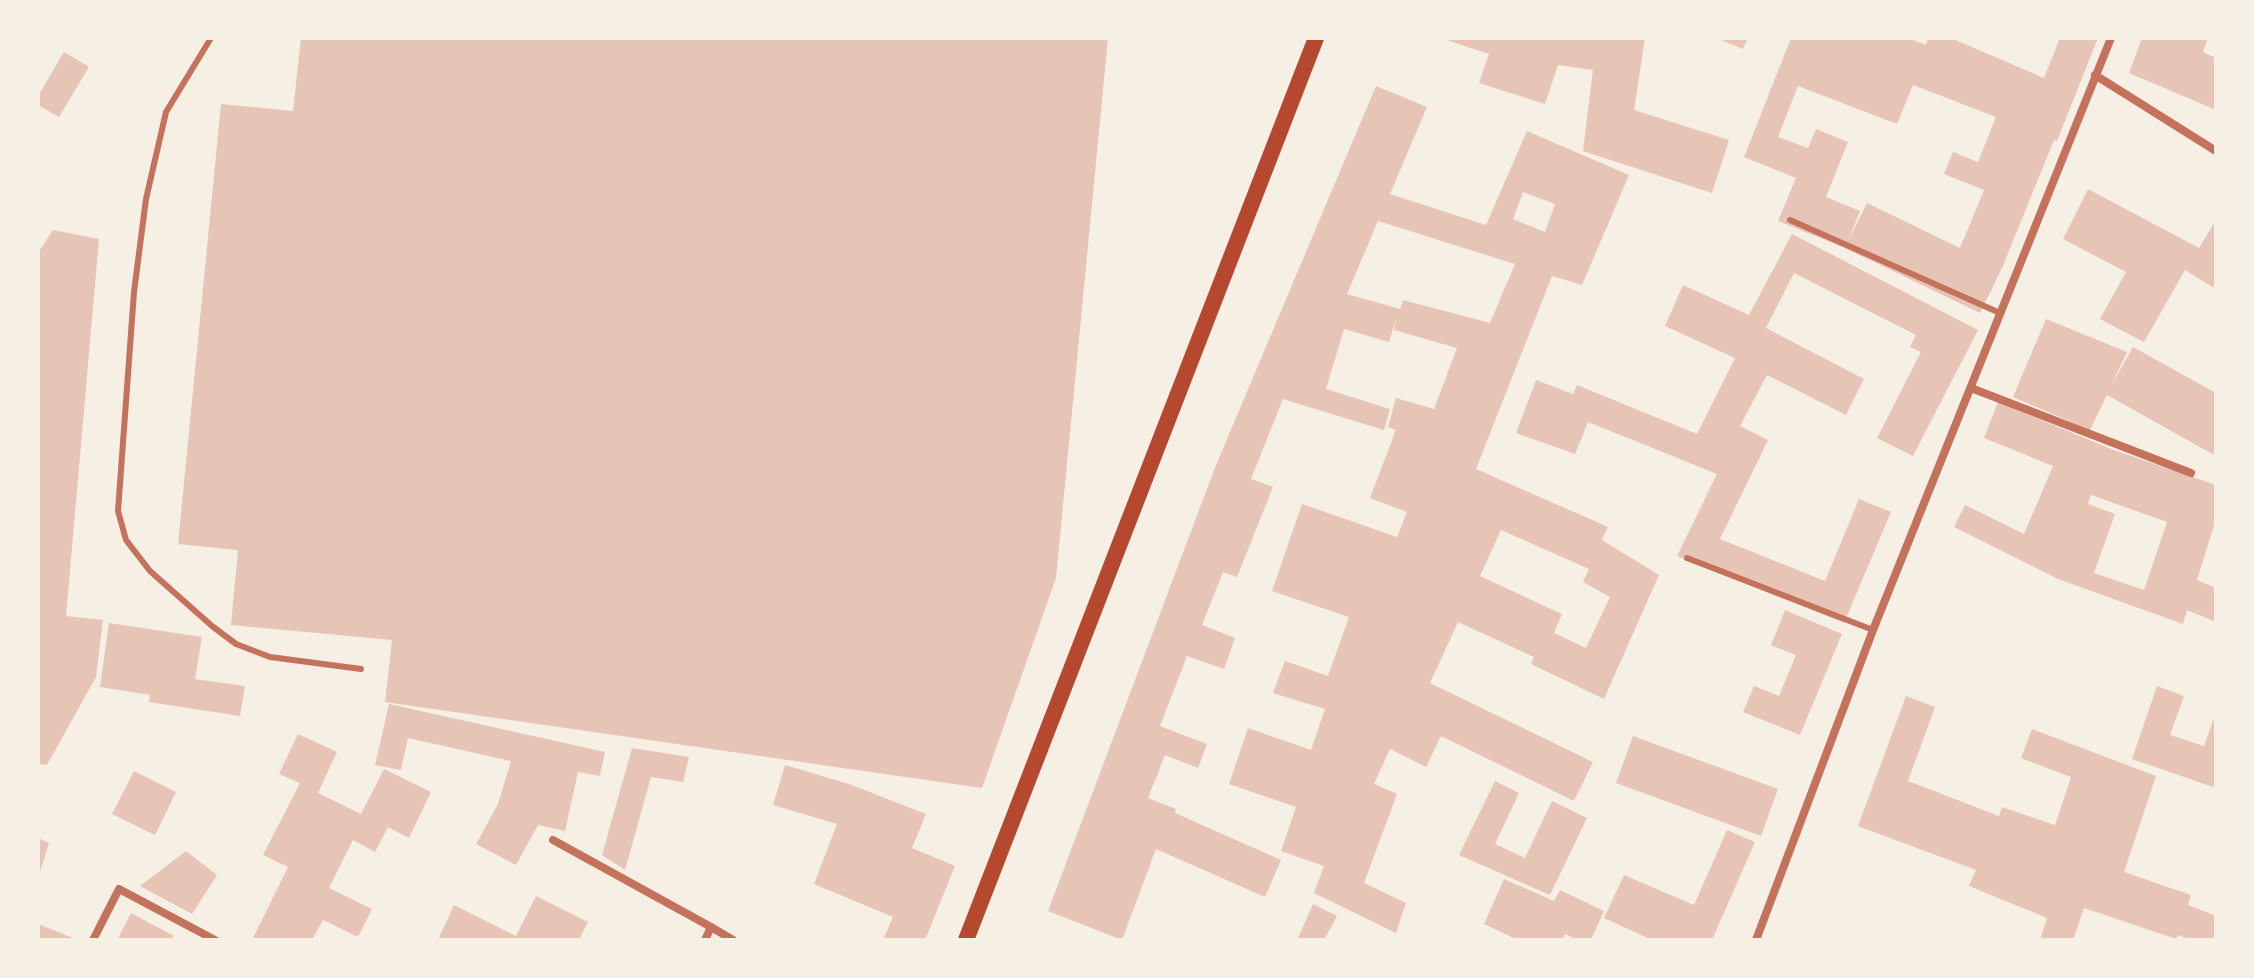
<!DOCTYPE html>
<html>
<head>
<meta charset="utf-8">
<style>
	body { margin:0 }
	#map { position:relative; width:2254px; height:978px; overflow:hidden; background:#f6efe4; font-family:Commissioner,sans-serif }
	canvas { display:block }
	.frame { position:absolute; inset:0; border:40px solid #f6efe4; pointer-events:none }
</style>
</head>
<body>
<div id="map">
<canvas width="2254" height="978"></canvas>
<div class="frame"></div>
</div>
<script>
const context = document.querySelector('canvas').getContext('2d');
context.lineJoin = 'round';
function fillPath(path, color) {
  context.fillStyle = color;
  context.fill(path, 'evenodd');
}
function trace(path, color, width, dash) {
  context.strokeStyle = color;
  context.lineWidth = width;
  context.lineCap = dash ? 'butt' : 'round';
  context.setLineDash(dash || []);
  context.stroke(path);
}
fillPath(new Path2D(`
	M301 38H1108L1056 578 982 788 385 702 392 640 231 625 238 550 178 544 221 104 293 111Z
	M1441 38H1645L1634 110 1729 140 1712 193 1583 151 1593 70 1558 65 1545 104 1479 83 1489 54Z
	M1716 38H1748L1743 49Z
	M1791 38H1908L1926 45 1928 38H1951L2044 78 2060 38H2098L2057 141 2054 140 2002 268 1980 313 1845 248 1778 221 1796 178 1744 157ZM1913 85 1996 117 1978 162 1953 152 1944 174 1984 190 1960 248 1867 203 1848 241 1860 211 1826 197 1848 142 1816 129 1808 148 1778 137 1798 86 1897 124Z
	M2142 38H2208L2203 52 2216 58V110L2129 73Z
	M64 52 89 67 59 117 38 105V96Z
	M1376 86 1427 107 1390 194 1486 225 1527 131 1629 175 1582 285 1552 276 1476 469 1608 527 1602 540 1659 575 1604 699 1531 664 1534 657 1458 622 1430 683 1593 762 1574 801 1441 736 1426 767 1390 749 1374 784 1397 794 1364 883 1406 903 1396 933 1314 893 1324 866 1281 851 1296 807 1229 784 1248 728 1311 750 1325 709 1273 693 1285 661 1328 676 1349 617 1272 591 1302 504 1397 537 1407 512 1370 498 1396 430 1388 427 1396 398 1434 409 1457 348 1394 330 1396 319 1389 342 1344 329 1326 389 1390 409 1384 430 1283 399 1251 479 1273 487 1237 577 1223 572 1202 625 1235 638 1224 669 1187 656 1160 726 1207 744 1198 768 1165 755 1148 798 1176 809 1175 813 1281 860 1265 897 1156 849 1122 940 1048 911 1216 465ZM1523 192 1555 204 1545 232 1513 219ZM1378 221 1515 264 1490 323 1403 300 1400 309 1347 294ZM1501 530 1589 569 1583 582 1610 597 1586 648 1554 633 1562 614 1480 576Z
	M2088 189 2199 248 2216 220V289L2185 270 2144 342 2100 319 2126 272 2063 239Z
	M53 230 99 239 66 616 103 620 96 677 47 765 38 764V253Z
	M1792 234 1978 330 1913 456 1877 438 1921 352 1910 347 1916 335 1794 273 1766 328 1864 379 1846 415 1767 375 1740 426 1768 440 1720 539 1825 581 1859 499 1891 512 1844 623 1677 556 1717 474 1588 422 1575 454 1516 433 1536 380 1573 394 1577 385 1697 434 1735 358 1665 326 1683 285 1749 315Z
	M2046 319 2127 352 2111 386 2133 347 2216 393V456L2107 395 2090 430 2013 397Z
	M1998 402 2111 449 2216 485V519L2197 580 2216 588V622L2187 610 2183 624 2058 579 1954 527 1965 505 2024 534 2053 466 1984 438ZM2091 495 2167 522 2144 590 2094 573 2115 514 2088 504Z
	M1785 610 1842 634 1800 735 1743 712 1754 686 1779 696 1796 655 1771 645Z
	M109 623 202 637 195 679 245 686 240 716 149 702 150 695 100 687Z
	M2157 686 2184 696 2170 735 2204 746 2214 718H2216V788L2132 759Z
	M1906 696 1935 707 1908 781 1999 816 2002 807 2055 825 2071 777 2021 758 2032 729 2156 776 2124 872 2191 895 2188 905 2216 916V940H2190L2178 935 2176 939 2084 908 2073 940H2040L2047 918 1969 886 1976 870 1858 826Z
	M389 704 605 752 600 776 578 772 565 831 538 825 516 865 476 844 498 804 511 761 408 738 401 770 375 765Z
	M298 734 337 752 318 793 361 814 384 769 431 792 409 838 388 827 375 852 353 840 329 888 372 909 358 937 323 920 312 940H252L288 867 263 855 300 783 279 774Z
	M1633 736 1778 789 1761 836 1616 783Z
	M632 748 689 757 683 782 651 777 625 870 602 855Z
	M785 765 849 784 926 814 912 848 955 866 925 940H883L893 917 814 884 837 824 773 805Z
	M134 771 176 792 155 835 112 814Z
	M1495 781 1519 793 1495 844 1525 858 1552 801 1587 818 1550 895 1459 855Z
	M1727 830 1755 842 1712 940H1647L1648 938 1604 918 1624 875 1694 905Z
	M38 838 49 843 39 875H38Z
	M186 851 217 875 192 914 140 886Z
	M1504 879 1554 901 1560 890 1604 911 1591 940H1577L1565 934 1562 940H1518L1484 924Z
	M536 896 588 922 579 940H438L454 905 516 936Z
	M1313 904 1337 916 1324 940H1297Z
	M131 913 174 936 171 940H117Z
	M38 924 78 940H38Z`), '#e6c5b7');
trace(new Path2D(`
	M211 38 166 112 146 199 134 292 118 511 126 540 150 571 212 626 236 644 270 657 361 669
	M1790 220 2000 313
	M1687 558 1873 630`), '#c5725c', 6);
trace(new Path2D(`
	M2095 75 2216 151
	M1971 388 2191 473
	M553 840 711 927 705 940
	M711 927 733 940
	M93 940 119 889 215 940
	M1756 940 1873 630 2111 38`), '#c5725c', 8);
trace(new Path2D(`
	M966 940 1316 38`), '#b5482f', 16);
</script>
</body>
</html>
